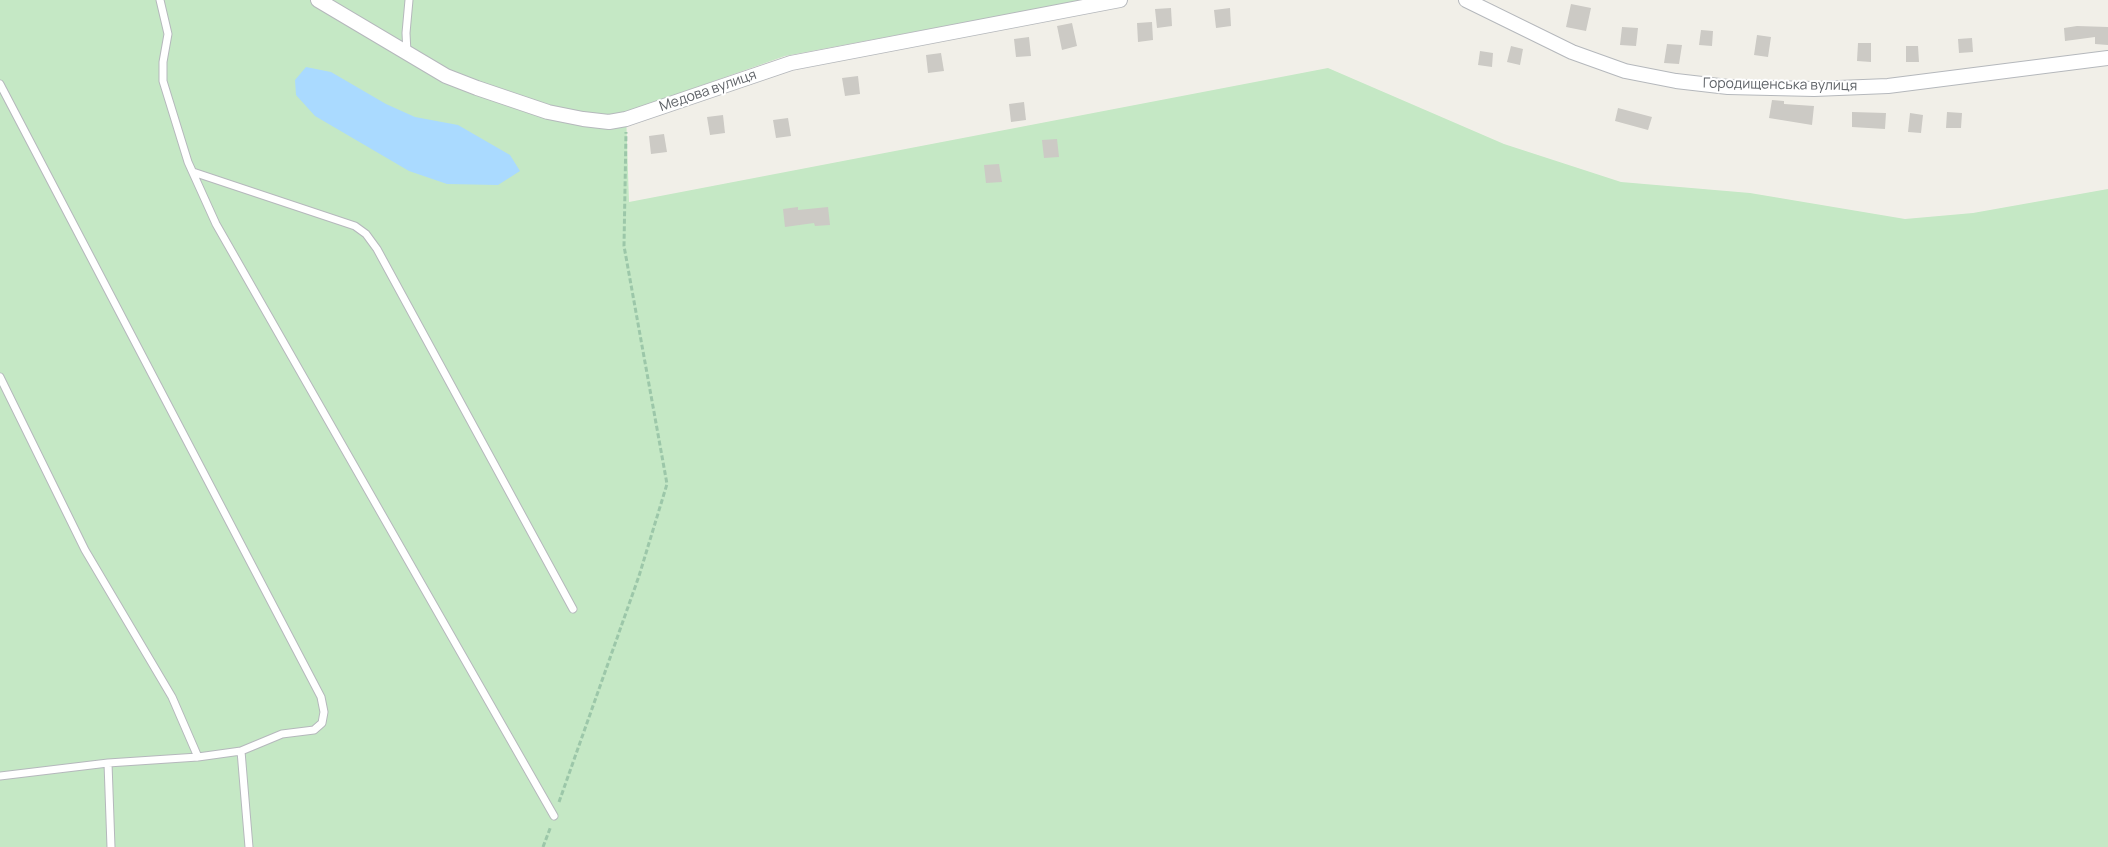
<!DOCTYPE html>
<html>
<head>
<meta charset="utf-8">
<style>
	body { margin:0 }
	canvas { display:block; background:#f1efe8 }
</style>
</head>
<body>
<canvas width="2108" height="847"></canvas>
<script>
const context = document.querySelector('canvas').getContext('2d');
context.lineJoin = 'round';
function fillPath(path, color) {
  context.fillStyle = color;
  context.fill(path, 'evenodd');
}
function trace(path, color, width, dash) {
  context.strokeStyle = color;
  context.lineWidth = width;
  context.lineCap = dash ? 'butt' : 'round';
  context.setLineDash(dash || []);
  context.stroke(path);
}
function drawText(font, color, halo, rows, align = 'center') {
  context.font = font + ' Manrope,sans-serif';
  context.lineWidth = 4;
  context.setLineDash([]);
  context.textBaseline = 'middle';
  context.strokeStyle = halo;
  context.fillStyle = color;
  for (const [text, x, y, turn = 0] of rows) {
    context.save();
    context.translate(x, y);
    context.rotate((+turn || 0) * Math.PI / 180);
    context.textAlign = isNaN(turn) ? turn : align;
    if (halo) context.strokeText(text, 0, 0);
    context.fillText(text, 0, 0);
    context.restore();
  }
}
fillPath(new Path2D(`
	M0 0H1084L785 56 626 112 629 202 1328 68 1504 144 1621 182 1750 193 1905 219 1973 213 2108 189V847H0Z`), '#c5e8c5');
fillPath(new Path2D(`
	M306 67 331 72 386 104 415 117 458 125 510 155 520 171 498 185 447 184 409 171 315 116 296 95 295 80Z`), '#aadaff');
fillPath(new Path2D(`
	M1571 4 1591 8 1586 31 1566 27Z
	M1171 8 1172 26 1157 28 1155 9Z
	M1230 8 1231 26 1216 28 1214 10Z
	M1152 22 1153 40 1138 42 1137 23Z
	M1072 23 1077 46 1062 50 1057 26Z
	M2077 26 2108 27V45L2095 44V37L2065 41 2064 28Z
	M1622 27 1638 28 1636 46 1620 45Z
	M1701 30 1713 31 1712 46 1699 45Z
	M1757 35 1771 37 1768 57 1754 55Z
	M1029 37 1031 56 1016 57 1014 39Z
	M1972 38 1973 52 1959 53 1958 39Z
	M1858 43H1871V62L1857 61Z
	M1667 44 1682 45 1679 64 1664 63Z
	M1511 46 1523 49 1520 65 1507 62Z
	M1906 46H1918L1919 62H1906Z
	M1480 51 1493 53 1492 67 1478 65Z
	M941 53 944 71 928 73 926 55Z
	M858 76 860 94 845 96 842 78Z
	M1772 100 1784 101V104L1814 106 1812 125 1769 118Z
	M1024 102 1026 120 1011 122 1009 104Z
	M1618 108 1652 117 1648 130 1615 121Z
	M1852 112 1886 113 1885 129 1852 127Z
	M1947 112 1962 113 1961 128H1946Z
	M1910 113 1923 115 1921 133 1908 132Z
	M723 115 725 133 710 135 707 117Z
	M788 118 791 136 776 138 773 120Z
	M664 134 667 152 651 154 649 136Z
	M1057 139 1059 157 1044 158 1042 140Z
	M999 164 1002 182 986 183 984 165Z
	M798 207V210L828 207 830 225 815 226 814 223 785 227 783 209Z`), '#cccac5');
const lane = new Path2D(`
	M160 0 168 34 163 62V81L188 162 216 224 554 816
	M407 53 406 33 409 0
	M0 84 321 697 324 712 322 723 314 730 282 734 241 751 198 757 108 763 0 776
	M193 172 355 226 366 234 377 249 573 609
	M0 377 85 550 172 697 198 757
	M241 751 249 847
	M108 763 111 847`);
const street = new Path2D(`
	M318 0 446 76 477 88 548 112 583 119 609 122 626 119 791 63 1120 0
	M1466 0 1572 52 1625 71 1676 81 1728 87 1814 89 1888 86 2108 58`);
trace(lane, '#b5b8bc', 9);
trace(street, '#b5b8bc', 16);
trace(new Path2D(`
	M559 802 639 576 667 484 624 246 626 132
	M543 847 551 826`), '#9cc7a9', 3, [5, 2.5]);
trace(lane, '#fff', 7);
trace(street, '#fff', 14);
drawText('14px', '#5f6368', '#fff', [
	["Городищенська вулиця",1780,85,1],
	["Медова вулиця",708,91,-19]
]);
</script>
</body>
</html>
